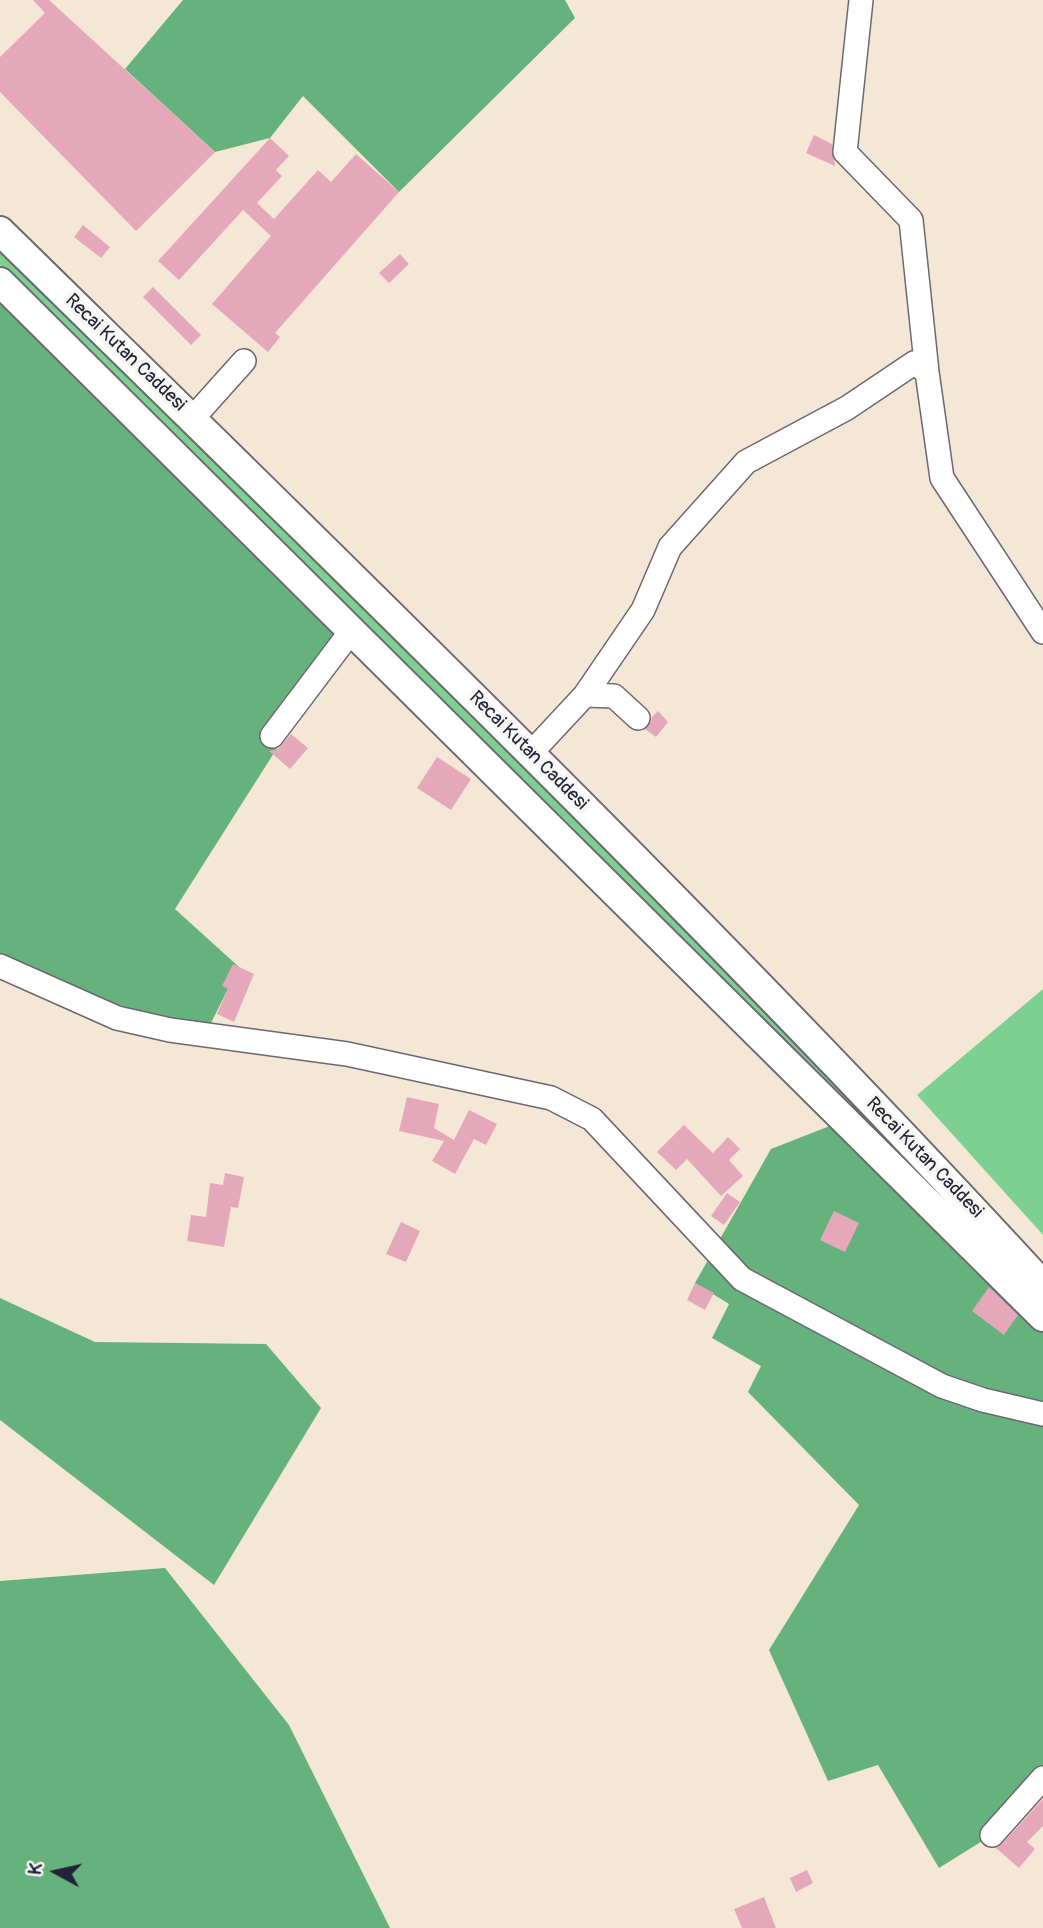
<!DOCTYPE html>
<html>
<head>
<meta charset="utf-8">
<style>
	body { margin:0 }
	#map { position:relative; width:1043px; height:1928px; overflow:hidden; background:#f5e7d6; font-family:Pangolin,sans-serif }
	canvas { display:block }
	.north { position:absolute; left:21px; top:1837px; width:70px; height:70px; -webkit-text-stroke:5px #f6f6f2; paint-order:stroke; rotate:278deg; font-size:19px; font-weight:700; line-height:28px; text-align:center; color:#22223b }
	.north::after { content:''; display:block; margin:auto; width:24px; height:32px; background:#22223b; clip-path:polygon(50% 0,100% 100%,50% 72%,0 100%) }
</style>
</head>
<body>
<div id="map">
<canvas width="1043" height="1928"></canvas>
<div class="north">K</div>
</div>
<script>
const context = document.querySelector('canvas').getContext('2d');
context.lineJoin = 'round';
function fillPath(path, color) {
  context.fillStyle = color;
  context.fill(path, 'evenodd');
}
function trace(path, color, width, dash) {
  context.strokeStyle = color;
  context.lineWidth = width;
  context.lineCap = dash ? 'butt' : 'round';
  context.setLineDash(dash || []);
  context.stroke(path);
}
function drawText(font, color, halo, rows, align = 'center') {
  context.font = font + ' Pangolin,sans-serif';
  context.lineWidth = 7;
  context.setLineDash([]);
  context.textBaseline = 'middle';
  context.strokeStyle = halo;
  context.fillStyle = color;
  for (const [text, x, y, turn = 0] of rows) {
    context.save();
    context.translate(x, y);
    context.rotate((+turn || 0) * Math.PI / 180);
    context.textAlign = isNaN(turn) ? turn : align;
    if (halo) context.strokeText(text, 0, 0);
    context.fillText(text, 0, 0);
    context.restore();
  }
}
fillPath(new Path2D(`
	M0 248 613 853 925 1169 916 1178 0 265Z
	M1043 989V1235L917 1095Z`), '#7ed092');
fillPath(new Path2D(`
	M183 0H565L575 18 399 192 303 96 270 138 215 152 125 69Z
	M0 280 352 630 175 909 239 967 205 1035 0 963Z
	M845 1120 1043 1312V1778L992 1835 939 1868 878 1765 828 1781 769 1650 859 1505 748 1392 761 1366 712 1338 729 1304 695 1283 771 1149Z
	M0 1298 95 1342 266 1344 321 1408 214 1585 0 1420Z
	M165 1568 289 1725 390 1928H0V1581Z`), '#66b27c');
fillPath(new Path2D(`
	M33 0H49L215 152 136 231 0 92V57L45 13Z
	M814 135 832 144 835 166 806 153Z
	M270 138 289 156 276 170 282 176 257 203 274 219 318 170 331 182 356 154 399 192 275 333 280 337 268 352 212 304 271 236 243 210 179 280 158 261Z
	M83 225 110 247 101 258 74 237Z
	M400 254 409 264 389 283 379 273Z
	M153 287 201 335 191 345 143 297Z
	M658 711 668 722 656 737 645 729 651 722 652 717Z
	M291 734 308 748 290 769 269 751 278 749Z
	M437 757 471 779 451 810 417 788Z
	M233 964 254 974 234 1022 217 1014 228 989 222 986Z
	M407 1097 439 1104 434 1128 454 1140 469 1110 497 1124 486 1145 474 1139 455 1174 432 1161 444 1141 399 1131Z
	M684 1125 713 1153 728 1137 740 1149 729 1160 743 1176 721 1196 687 1159 676 1170 657 1152Z
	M225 1173 244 1177 238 1208 231 1207 224 1247 187 1241 191 1215 206 1217 210 1183 223 1185Z
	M727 1193 740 1202 724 1225 711 1216Z
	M834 1211 859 1223 845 1252 820 1240Z
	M401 1222 420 1231 406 1262 386 1254Z
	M695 1283 714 1293 705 1310 687 1300Z
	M989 1287 1018 1315 1004 1335 972 1311Z
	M1043 1799V1826L1027 1842 1035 1849 1019 1868 996 1848 1002 1844Z
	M807 1870 813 1883 796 1892 790 1878Z
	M764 1897 776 1928H742L734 1909Z`), '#e5a8ba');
const minor = new Path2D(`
	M861 0 845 152 911 220 927 372 942 478 1043 632
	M192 419 244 361
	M585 695 643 610 670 547 746 462 847 408 914 363 927 372
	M272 736 352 630
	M531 753 585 695 614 696 638 718
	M0 966 117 1018 170 1030 347 1054 551 1098 592 1119 742 1279 942 1386 983 1400 1043 1414
	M992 1835 1043 1778`);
const major = new Path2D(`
	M0 231C353 577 708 921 1043 1285
	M0 282 1043 1317`);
trace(minor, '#6c6771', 26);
trace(major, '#6c6771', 32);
trace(minor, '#fff', 23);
trace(major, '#fff', 28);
drawText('19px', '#22223b', '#f6f6f2', [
	["Recai Kutan Caddesi",125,353,44],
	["Recai Kutan Caddesi",528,751,45],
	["Recai Kutan Caddesi",924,1158,46]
]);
</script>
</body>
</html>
